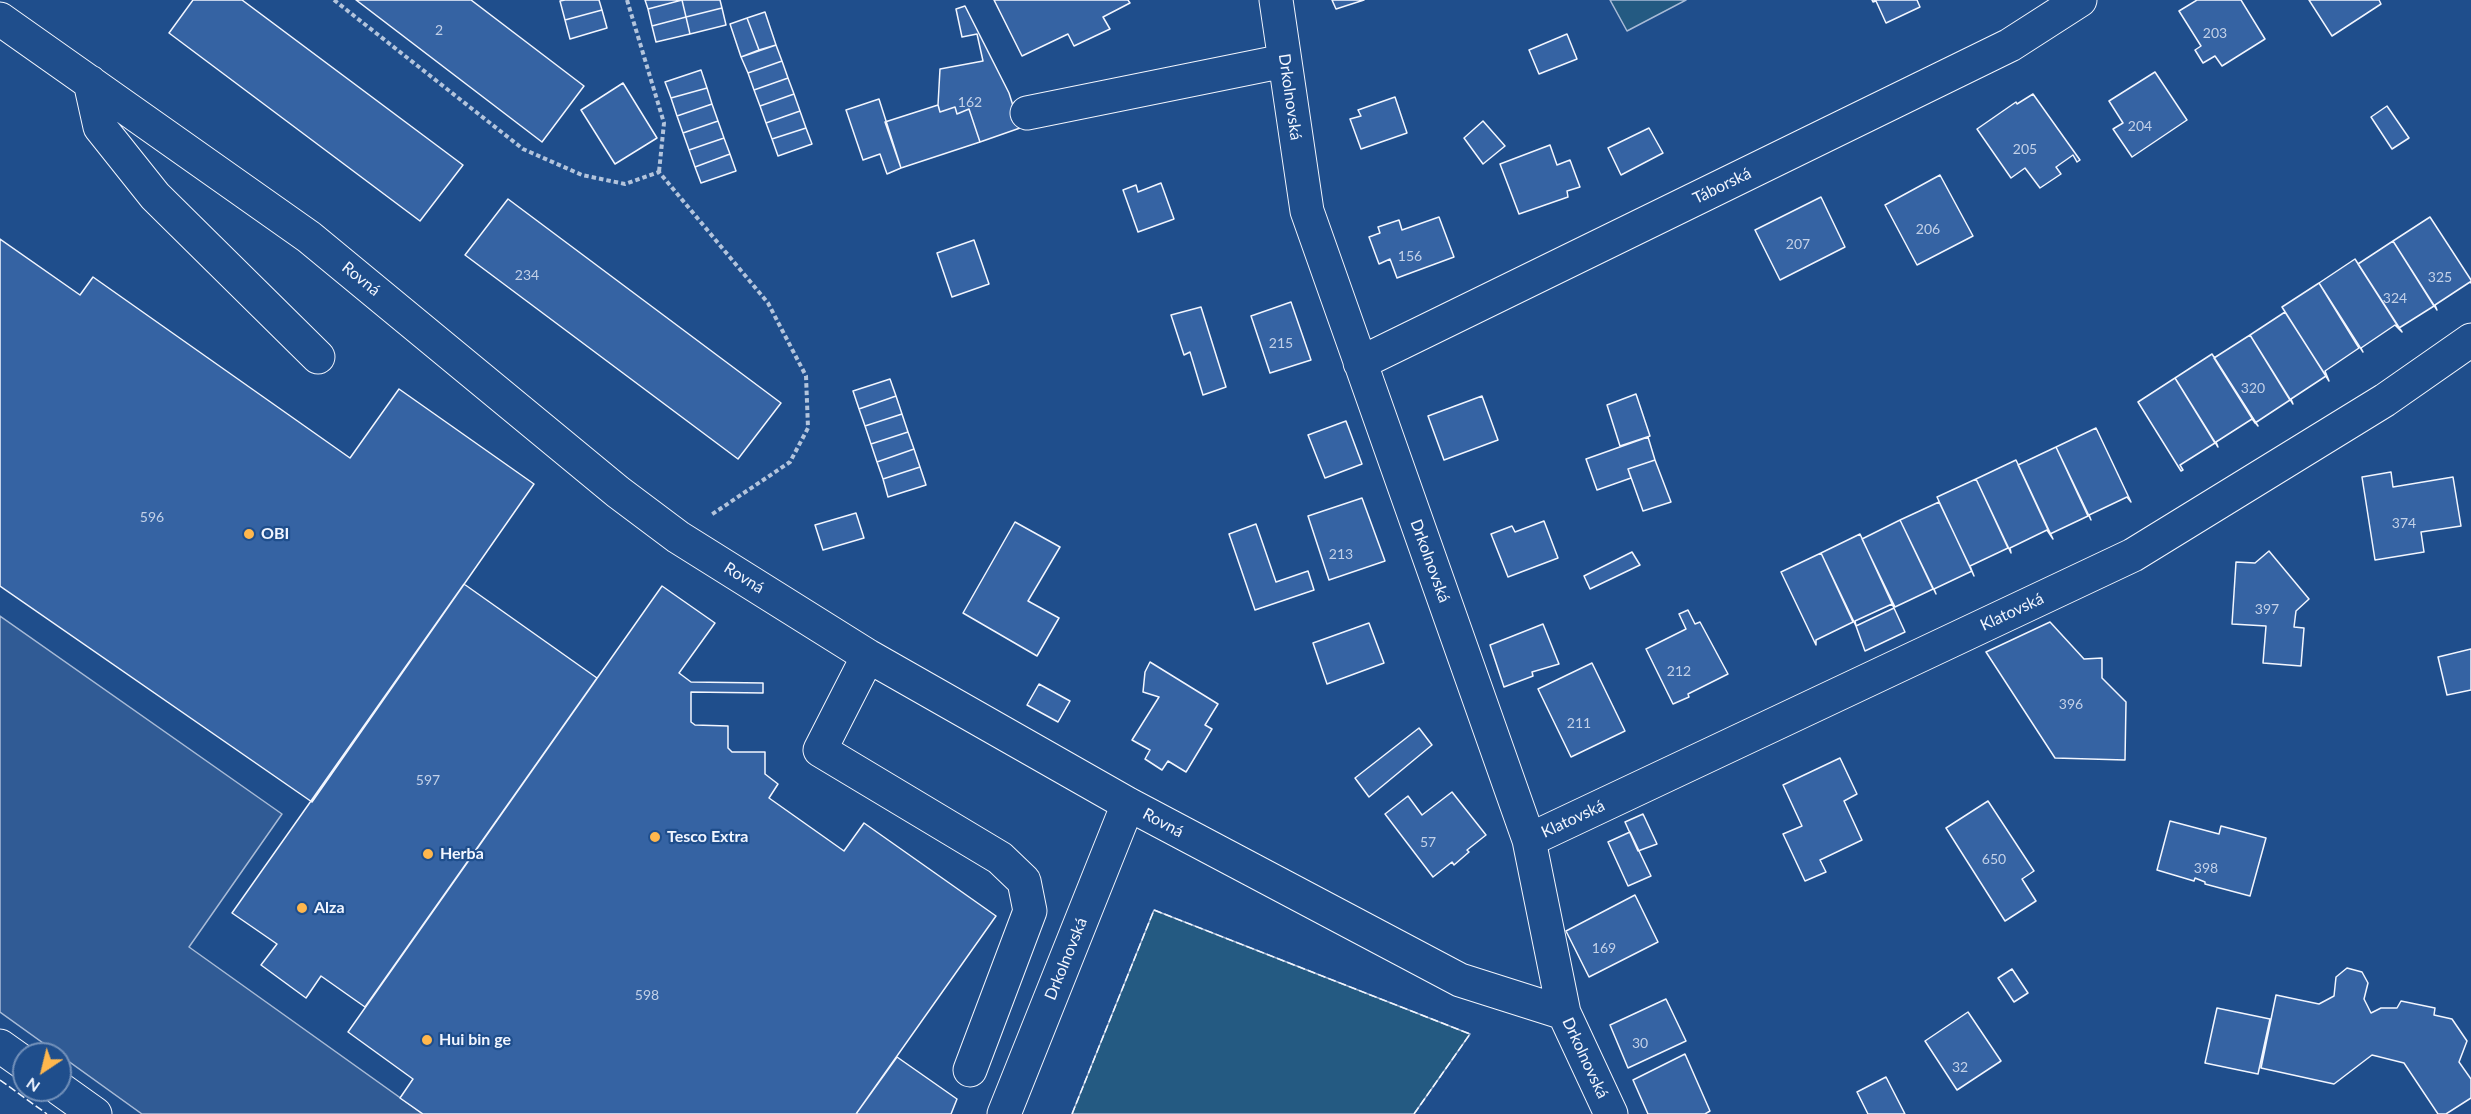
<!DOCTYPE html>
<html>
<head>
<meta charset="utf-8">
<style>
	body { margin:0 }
	#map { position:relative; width:2471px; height:1114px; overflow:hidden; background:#1f4e8c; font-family:Lato,sans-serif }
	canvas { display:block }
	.north { position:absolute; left:12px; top:1042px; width:60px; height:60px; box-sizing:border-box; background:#1f4e8c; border:2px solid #7391ba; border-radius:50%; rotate:215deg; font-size:16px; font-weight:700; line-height:24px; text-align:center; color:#f2f6ff }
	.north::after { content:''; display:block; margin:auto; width:21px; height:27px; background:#ffb74d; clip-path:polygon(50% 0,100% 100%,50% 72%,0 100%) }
</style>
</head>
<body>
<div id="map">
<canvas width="2471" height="1114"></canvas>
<div class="north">N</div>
</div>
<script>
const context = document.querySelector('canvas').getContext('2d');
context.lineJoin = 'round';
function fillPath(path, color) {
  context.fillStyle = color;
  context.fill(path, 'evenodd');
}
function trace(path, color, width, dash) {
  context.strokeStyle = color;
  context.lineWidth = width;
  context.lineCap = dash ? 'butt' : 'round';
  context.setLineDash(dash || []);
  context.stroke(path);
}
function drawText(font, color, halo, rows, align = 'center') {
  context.font = font + ' Lato,sans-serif';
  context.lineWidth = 4.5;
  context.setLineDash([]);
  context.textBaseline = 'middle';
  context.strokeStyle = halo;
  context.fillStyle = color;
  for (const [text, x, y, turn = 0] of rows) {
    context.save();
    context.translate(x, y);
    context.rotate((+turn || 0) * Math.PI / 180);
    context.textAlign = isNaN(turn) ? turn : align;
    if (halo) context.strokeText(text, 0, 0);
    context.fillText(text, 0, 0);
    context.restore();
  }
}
const green = new Path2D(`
	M1610 0H1686L1627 31Z
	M1154 910 1470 1034 1414 1114H1072Z`);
fillPath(green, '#245a82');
trace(green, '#a8bbd7', 1.5);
const parking = new Path2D(`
	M0 616 282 814 189 947 423 1114H142L0 1012Z`);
fillPath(parking, '#305b95');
trace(parking, '#a8bbd7', 1.5);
const building = new Path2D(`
	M193 0H242L463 165 420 221 169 33Z
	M356 0H471L584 86 542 142Z
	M565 0H599L602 10 565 20 560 1Z
	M645 0H682L648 9Z
	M682 0 686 17 652 26 648 9Z
	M682 0H720L722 8 686 17Z
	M994 0H1128L1130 3 1103 17 1110 29 1074 46 1068 34 1022 56Z
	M1332 0H1364L1336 9Z
	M1872 0H1917L1920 7 1886 23 1876 1 1873 2Z
	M2197 0H2241L2265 39 2222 66 2215 56 2203 63 2195 50 2201 46 2179 11Z
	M2309 0H2379L2381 4 2332 36Z
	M965 6 1009 93 1020 128 980 142 969 109 957 114 955 107 940 112 938 105 940 69 983 61 977 34 962 37 956 9Z
	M722 8 726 25 690 34 686 17Z
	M602 10 607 28 570 39 565 20Z
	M765 12 776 45 759 50 747 18Z
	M686 17 690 34 656 42 652 26Z
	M747 18 759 50 741 57 730 24Z
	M1567 34 1577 59 1539 74 1529 50Z
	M776 45 782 61 748 73 741 57Z
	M782 61 788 78 754 90 748 73Z
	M701 70 707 88 671 98 665 82Z
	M2155 72 2187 120 2132 157 2113 129 2123 123 2109 101Z
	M788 78 794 94 760 106 754 90Z
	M623 83 657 138 615 164 581 110Z
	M707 88 712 104 677 116 671 98Z
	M794 94 800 111 766 123 760 106Z
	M2033 94 2080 160 2077 162 2073 155 2056 167 2061 174 2040 188 2025 168 2011 178 1977 129 2016 102 2017 104Z
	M1395 97 1407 133 1361 149 1350 119 1361 116 1358 110Z
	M879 99 901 168 887 174 880 154 863 160 846 110Z
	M712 104 718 121 683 133 677 116Z
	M938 105 940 112 955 107 957 114 969 109 980 142 901 168 885 122Z
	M2387 106 2409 138 2392 149 2371 117Z
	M800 111 806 128 772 139 766 123Z
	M718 121 724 138 689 150 683 133Z
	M1483 121 1505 146 1483 164 1464 138Z
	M806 128 812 144 778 156 772 139Z
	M1649 128 1663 153 1621 175 1608 148Z
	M724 138 730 154 695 167 689 150Z
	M1550 145 1557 165 1570 160 1580 187 1567 191 1568 197 1519 214 1500 164Z
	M730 154 736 171 701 183 695 167Z
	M1940 175 1973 236 1917 265 1885 205Z
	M1161 183 1174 219 1138 232 1123 190 1136 185 1138 192Z
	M1821 197 1845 247 1780 280 1755 230Z
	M508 199 781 403 738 459 465 255Z
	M1439 217 1454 257 1397 278 1390 259 1379 264 1369 237 1380 233 1378 227 1399 220 1402 230Z
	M2430 217 2471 280V283L2470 282 2435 305 2437 310 2393 241Z
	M0 239 80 295 93 277 350 458 399 389 534 484 312 802 0 586Z
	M974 240 989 284 952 297 937 253Z
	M2393 241 2434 306 2399 328 2358 264Z
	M2355 259 2402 332 2395 325 2361 348 2363 352 2319 283Z
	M2319 283 2359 348 2325 371 2329 381 2282 307Z
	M1291 302 1311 360 1270 373 1251 316Z
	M1201 307 1226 387 1203 395 1190 352 1184 355 1171 315Z
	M2285 312 2326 376 2291 399 2293 404 2250 335Z
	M2250 335 2290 400 2255 423 2214 358Z
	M2212 354 2258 426 2252 419 2216 442 2218 447 2175 378Z
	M2175 378 2215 443 2180 465 2183 470 2181 471 2138 402Z
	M890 379 896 396 859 409 853 391Z
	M1636 394 1650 436 1620 446 1607 405Z
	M896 396 902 414 865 426 859 409Z
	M1482 396 1498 440 1444 460 1428 416Z
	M902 414 908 432 871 444 865 426Z
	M1346 421 1362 464 1325 478 1308 435Z
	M2096 428 2131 502 2127 497 2089 515 2091 520 2056 447Z
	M908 432 914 449 877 462 871 444Z
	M1648 437 1655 460 1628 469 1631 478 1597 490 1586 459Z
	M2056 447 2088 516 2050 534 2018 465Z
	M914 449 920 467 883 479 877 462Z
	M1655 460 1671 502 1643 511 1628 469Z
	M2016 460 2053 539 2047 530 2010 548 2011 553 1976 479Z
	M920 467 926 485 888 497 883 479Z
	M2391 472 2393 487 2453 477 2461 526 2421 532 2424 552 2375 560 2362 477Z
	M1976 479 2008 548 1970 566 1974 576 1937 497Z
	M1362 498 1385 561 1329 580 1308 516Z
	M1939 502 1972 571 1934 589 1936 594 1900 520Z
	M856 513 864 538 823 550 815 525Z
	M1900 520 1933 589 1895 607 1862 539Z
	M1544 521 1558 558 1508 577 1491 534 1512 526 1515 532Z
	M1015 522 1060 547 1028 601 1059 618 1037 656 963 613Z
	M1256 524 1276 582 1308 571 1314 590 1255 610 1229 534Z
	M1860 534 1905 632 1865 651 1856 626 1821 553ZM1892 604 1894 608 1856 626 1855 621Z
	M2269 551 2309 599 2296 611 2294 627 2304 628 2301 666 2263 663 2266 626 2232 624 2236 562 2255 563Z
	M1632 552 1640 565 1590 589 1584 576Z
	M1821 553 1853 622 1816 640V645L1781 572Z
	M464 584 597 678 365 1007 321 976 306 998 261 965 277 944 232 913Z
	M662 586 715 623 679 673 691 682 763 683V693L691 692V722L695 725 728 726V748L732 752H765V774L778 784 769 798 844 851 864 823 996 916 856 1114H423L400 1098 413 1079 348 1032Z
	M1688 610 1695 624 1700 622 1728 674 1688 694 1689 697 1673 704 1646 649 1686 629 1679 614Z
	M2050 622 2084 659 2102 658V678L2126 702 2125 760 2055 758 1986 652Z
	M1369 623 1384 663 1327 684 1313 643Z
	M1543 624 1559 664 1532 672 1533 676 1504 687 1490 645Z
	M2471 649V690L2447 695 2438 657Z
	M1150 662 1218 704 1205 725 1212 729 1186 772 1168 761 1162 770 1145 759 1150 750 1132 740 1159 697 1143 692 1145 672Z
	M1592 663 1625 731 1571 757 1538 689Z
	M1039 684 1070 701 1058 722 1027 705Z
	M1419 728 1432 745 1369 797 1355 778Z
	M1840 758 1857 794 1844 801 1862 840 1820 860 1826 872 1805 881 1783 834 1802 826 1783 785Z
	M1452 792 1486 835 1467 850 1469 852 1454 865 1452 862 1433 877 1385 814 1408 796 1422 815Z
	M1988 801 2034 871 2022 879 2036 901 2005 921 1946 828Z
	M1643 814 1657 844 1638 851 1625 822Z
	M2170 821 2219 834 2221 826 2266 838 2250 896 2205 884V882L2195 878 2194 881 2157 870Z
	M1630 832 1651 876 1628 886 1608 842Z
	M1635 895 1658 942 1589 977 1566 931Z
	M2347 968 2362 972 2368 983 2364 999 2371 1013 2381 1008H2397L2401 1001 2435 1008 2434 1015 2452 1019 2467 1041 2459 1062 2471 1079V1098L2446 1114H2438L2404 1063 2372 1055 2334 1084 2261 1068 2276 995 2319 1004 2334 996 2336 977Z
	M2012 969 2028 993 2014 1002 1998 978Z
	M1666 999 1686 1041 1628 1068 1610 1025Z
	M2217 1008 2270 1019 2258 1074 2205 1063Z
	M1968 1012 2001 1061 1957 1090 1925 1041Z
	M1685 1054 1710 1111 1705 1114H1648L1633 1080Z
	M897 1057 957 1099 951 1114H856Z
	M1886 1077 1905 1114H1868L1857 1092Z`);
fillPath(building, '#3563a3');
trace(building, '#f2f6ff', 1.5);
const minor = new Path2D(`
	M1276 0 1307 211 1529 840 1564 1013 1611 1114
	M0 19 309 237 618 492 678 537 868 656 1128 804 1460 980 1564 1013
	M90 82 100 127 155 196 318 357
	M1027 113 1284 61
	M1360 363 2010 45 2080 0
	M868 656 820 750 1000 858 1024 881 1030 911 970 1070
	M1529 840 2133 555 2385 400 2471 340
	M0 1046 24 1063
	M60 1089 95 1114
	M1004 1114 1128 804`);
trace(minor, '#f2f6ff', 35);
trace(new Path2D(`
	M334 0 523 149 582 175 625 184 659 172 768 303 806 376 808 428 790 462 711 515
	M627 0 664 123 659 172`), '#b3c4dc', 4, [4.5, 3]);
trace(minor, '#1f4e8c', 33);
trace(new Path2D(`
	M0 1080 47 1114
	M1072 1114 1154 910 1470 1034 1414 1114`), '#f2f6ff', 1.5, [8, 3]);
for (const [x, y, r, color] of [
	[249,534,6,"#ffb74d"],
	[655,837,6,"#ffb74d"],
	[428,854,6,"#ffb74d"],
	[302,908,6,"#ffb74d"],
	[427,1040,6,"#ffb74d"]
]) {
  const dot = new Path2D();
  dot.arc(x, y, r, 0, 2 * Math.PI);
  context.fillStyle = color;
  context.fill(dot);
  trace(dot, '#1f4e8c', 2);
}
drawText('14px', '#c3d1e8', null, [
	["2",439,30],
	["203",2215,33],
	["162",970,102],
	["204",2140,126],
	["205",2025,149],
	["206",1928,229],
	["207",1798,244],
	["156",1410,256],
	["234",527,275],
	["325",2440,277],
	["324",2395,298],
	["215",1281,343],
	["320",2253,388],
	["596",152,517],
	["374",2404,523],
	["213",1341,554],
	["397",2267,609],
	["212",1679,671],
	["396",2071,704],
	["211",1579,723],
	["597",428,780],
	["57",1428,842],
	["650",1994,859],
	["398",2206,868],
	["169",1604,948],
	["598",647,995],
	["30",1640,1043],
	["32",1960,1067]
]);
drawText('16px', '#f2f6ff', '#1f4e8c', [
	["Drkolnovská",1290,97,82],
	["Táborská",1722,186,-26],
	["Rovná",361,279,39],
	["Drkolnovská",1430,561,70],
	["Rovná",744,578,32],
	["Klatovská",2012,612,-25],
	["Klatovská",1573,819,-25],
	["Rovná",1163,823,28],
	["Drkolnovská",1066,959,-68],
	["Drkolnovská",1585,1058,65]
]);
drawText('bold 16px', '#f2f6ff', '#1f4e8c', [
	["OBI",261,534],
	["Tesco Extra",667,837],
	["Herba",440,854],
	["Alza",314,908],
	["Hui bin ge",439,1040]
], 'left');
</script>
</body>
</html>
